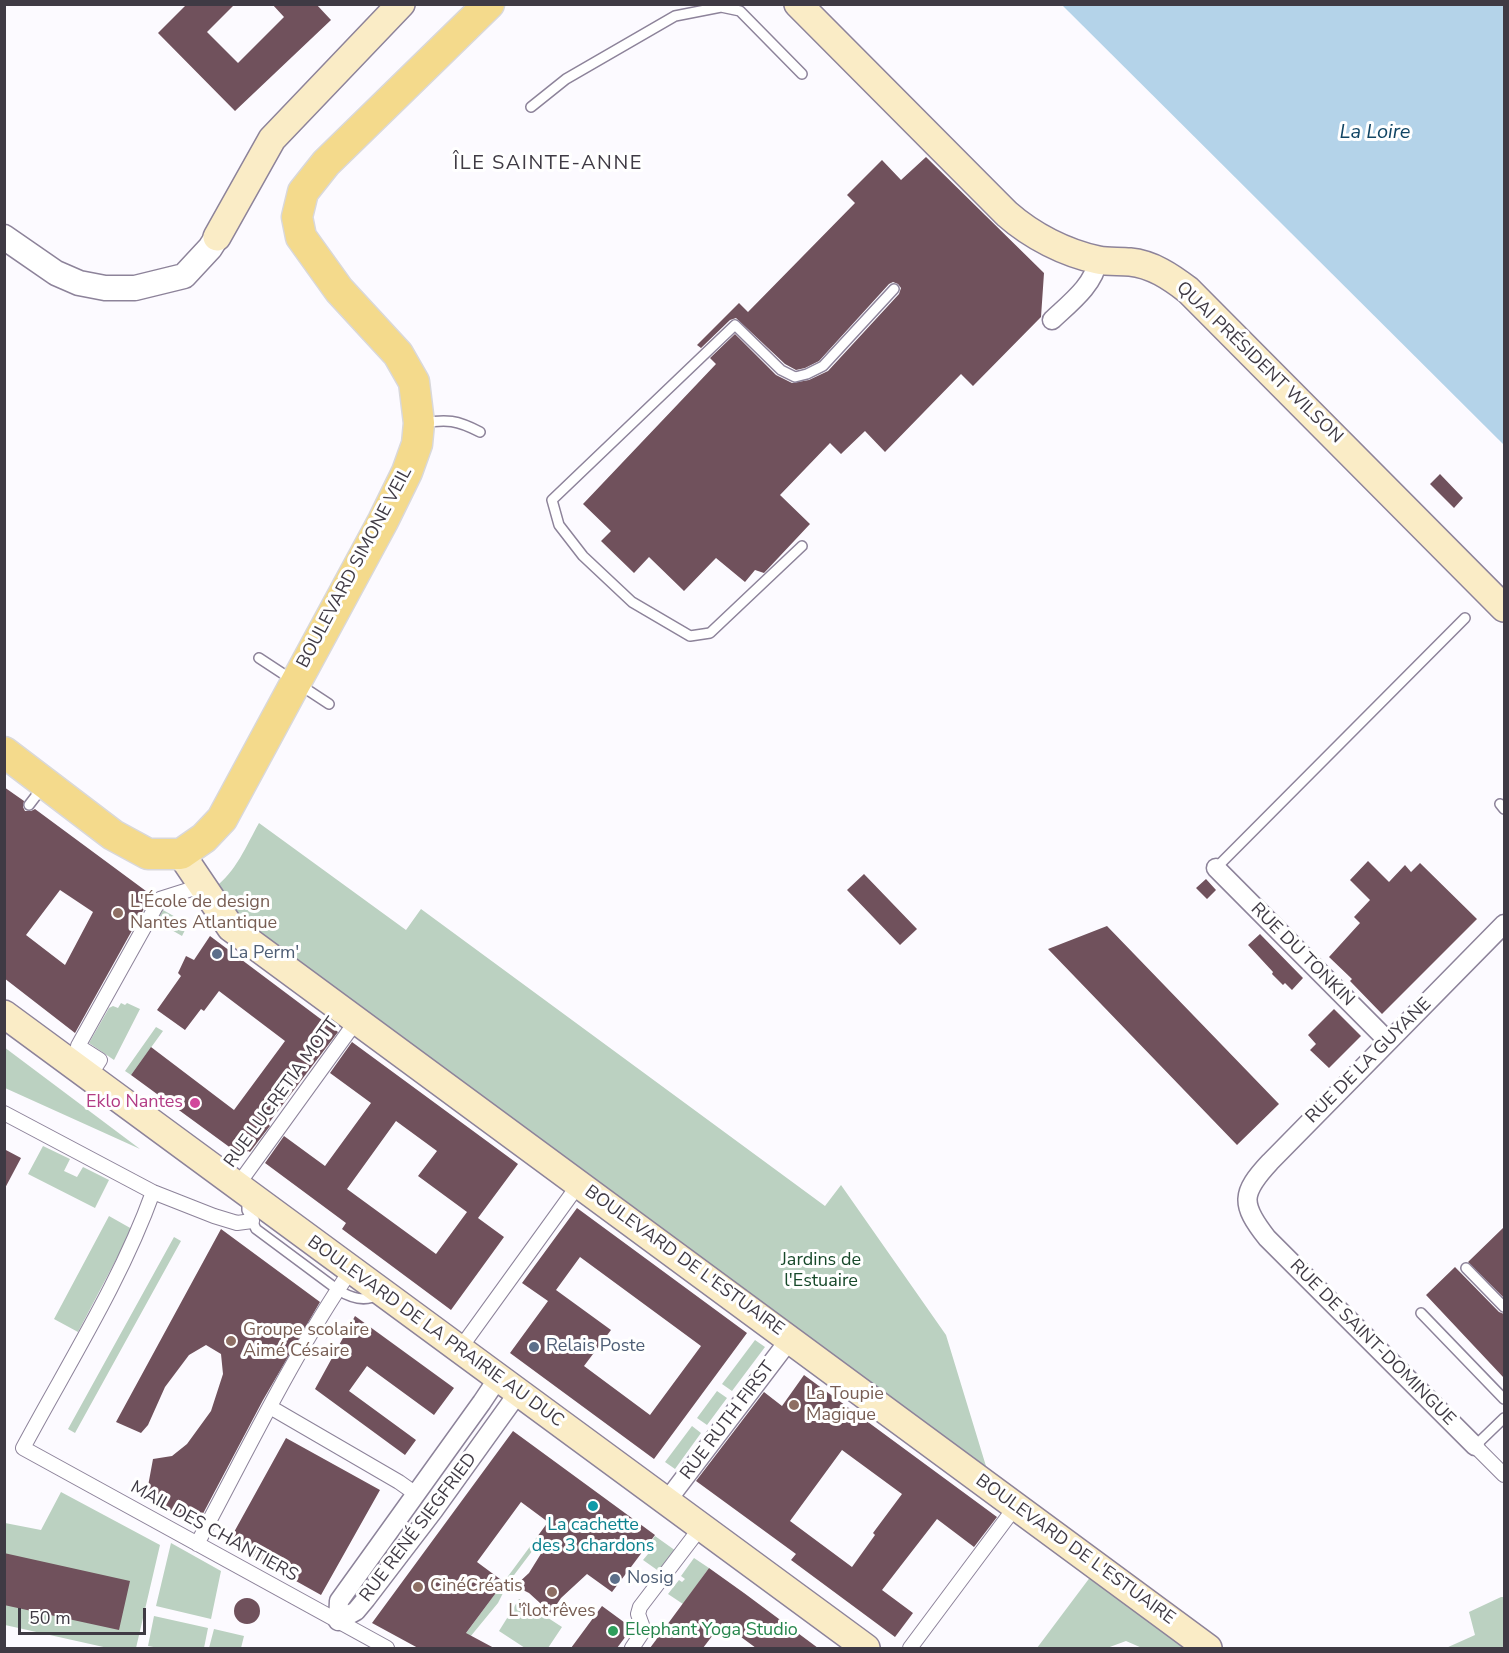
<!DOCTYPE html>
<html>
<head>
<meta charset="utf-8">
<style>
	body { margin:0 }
	#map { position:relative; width:1509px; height:1653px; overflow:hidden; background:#fcfaff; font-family:"Nunito Sans",sans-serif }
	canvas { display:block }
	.frame { position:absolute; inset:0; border:6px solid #3f3a44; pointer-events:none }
	.scale { position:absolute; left:18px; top:1608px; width:128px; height:27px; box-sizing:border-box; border:3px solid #3f3a44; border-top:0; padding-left:8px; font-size:18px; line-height:21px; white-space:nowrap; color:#3f3a44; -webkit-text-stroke:4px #fff; paint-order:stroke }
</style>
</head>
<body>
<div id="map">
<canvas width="1509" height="1653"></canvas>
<div class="frame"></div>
<div class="scale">50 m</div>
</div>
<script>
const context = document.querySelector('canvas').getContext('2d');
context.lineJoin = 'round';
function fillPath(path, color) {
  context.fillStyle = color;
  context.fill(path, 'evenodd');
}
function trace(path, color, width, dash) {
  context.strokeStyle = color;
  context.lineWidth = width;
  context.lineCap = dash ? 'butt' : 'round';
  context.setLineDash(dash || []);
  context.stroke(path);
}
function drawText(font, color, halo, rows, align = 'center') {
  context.font = font + ' "Nunito Sans",sans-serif';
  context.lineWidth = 6;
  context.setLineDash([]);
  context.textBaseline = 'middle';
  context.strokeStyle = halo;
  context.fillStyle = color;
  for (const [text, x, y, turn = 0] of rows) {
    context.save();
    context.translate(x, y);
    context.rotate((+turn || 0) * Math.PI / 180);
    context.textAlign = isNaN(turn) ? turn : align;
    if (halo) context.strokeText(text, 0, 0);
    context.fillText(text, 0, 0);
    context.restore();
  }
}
fillPath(new Path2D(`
	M259 823 406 930 421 909 825 1206 841 1185 946 1335 989 1476 253 937 214 888C236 872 246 846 259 823Z
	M163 910 188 924 182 936 156 921Z
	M121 1003 125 1005 127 1003 140 1009 114 1060 89 1043 109 1008 113 1006 118 1008Z
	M156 1027 163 1031 131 1075 125 1071Z
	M4 1047 140 1149 5 1088Z
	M43 1146 70 1159 64 1171 77 1177 83 1167 109 1180 95 1208 28 1174Z
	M109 1216 132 1229 78 1332 54 1319Z
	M174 1237 181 1241 75 1433 68 1429Z
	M755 1340 765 1347 732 1391 722 1384Z
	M717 1391 727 1398 707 1425 697 1418Z
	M692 1426 701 1433 675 1469 665 1462Z
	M61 1492 160 1545 136 1648H108L5 1625V1523L41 1530Z
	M655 1536 676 1551 660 1572 643 1560 653 1548 649 1544Z
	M537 1537 547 1544 543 1550 536 1546 508 1583 498 1603 461 1648H455Z
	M171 1543 221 1571 211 1619 156 1606Z
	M694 1558 709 1568 683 1604 668 1594 679 1580 682 1582 685 1579 681 1576Z
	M1091 1576 1186 1648H1142L1126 1641 1107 1648H1037Z
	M1501 1597H1504V1648H1446L1475 1635 1469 1612Z
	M519 1599 562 1627 548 1648H525L499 1631Z
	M154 1616 208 1628 204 1648H159L148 1646Z
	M214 1629 244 1636 241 1648H209Z`), '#bbd1c1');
fillPath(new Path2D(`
	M1062 5H1504V445Z`), '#b4d3e9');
fillPath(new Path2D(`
	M187 4H235L207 32 238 63 284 17 272 4H316L331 20 235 111 158 33Z
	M926 157 1044 273 1041 317 973 386 961 374 885 452 865 431 841 454 830 443 780 495 810 524 764 573 755 570 745 582 716 558 684 591 649 557 634 573 601 541 611 531 583 504 716 364 710 358 735 334 776 375 792 383 809 380 828 371 899 294 901 288 898 284 893 282 889 284 819 361 805 368 796 370 785 364 736 318 730 320 701 348 697 345 739 303 748 312 855 203 847 195 882 160 901 180Z
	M1440 474 1463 498 1454 508 1430 484Z
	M4 787 24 801 23 807 25 811H31L35 809 150 894V898L75 1033 4 978ZM60 890 93 912 65 965 26 935Z
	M1368 861 1389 882 1405 865 1411 872 1420 863 1477 919 1382 1014 1350 981 1352 979 1329 957 1360 923 1354 917 1370 900 1350 880Z
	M864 874 917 929 900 945 847 890Z
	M1206 879 1216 890 1207 899 1196 888Z
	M1107 926 1279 1104 1237 1145 1048 949Z
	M1260 934 1303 978 1292 990 1285 983 1283 985 1272 974 1273 972 1248 945Z
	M210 936 338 1032 268 1124 270 1126 250 1152 248 1151 243 1157 131 1075 151 1047 234 1110 285 1041 219 991 204 1011 201 1009 185 1030 157 1010 181 976 178 973 186 956 194 960Z
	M1334 1009 1361 1036 1329 1068 1310 1050 1316 1044 1308 1035Z
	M352 1042 518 1164 478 1218 504 1237 451 1310 342 1229 346 1223 265 1163 284 1136 325 1166 371 1103 330 1073ZM396 1121 437 1151 418 1176 467 1212 436 1254 347 1189Z
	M4 1149 21 1158 4 1190Z
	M577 1208 747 1333 654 1459 510 1353 548 1301 522 1283ZM580 1257 701 1346 650 1415 584 1366 611 1330 556 1290Z
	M1504 1227V1298L1468 1262Z
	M221 1229 320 1302 263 1400 197 1525 146 1497 153 1459 172 1456 187 1444 211 1411 223 1374 221 1354 206 1345 189 1355 165 1387 148 1425 141 1433 116 1422Z
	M1455 1267 1499 1312 1504 1314V1378L1426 1295Z
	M355 1316 454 1388 434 1415 367 1366 349 1391 416 1440 405 1455 315 1389Z
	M804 1375 997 1517 974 1547 937 1519 882 1590 913 1613 895 1637 791 1560 796 1554 696 1481 764 1392 782 1406ZM842 1450 902 1494 873 1533 875 1535 852 1567 790 1521Z
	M513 1431 655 1535 631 1567 612 1592 587 1574 561 1598 551 1613 529 1593 515 1586 529 1573 547 1544 537 1537 548 1522 521 1502 477 1562 504 1582 466 1633 494 1648H418L372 1623Z
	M286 1438 380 1490 321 1595 228 1543Z
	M4 1553 130 1581 119 1630 4 1605Z
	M709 1568 744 1593 818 1648H756L722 1623 703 1648H650Z
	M234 1611a13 13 0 1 1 26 0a13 13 0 1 1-26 0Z
	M602 1606 632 1628 617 1648H571Z`), '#70515c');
const service = new Path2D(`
	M531 107 566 79 675 16 721 7 740 11 802 74
	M422 423C447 419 457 420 480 432
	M802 546 710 633 690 636 632 602 583 556 559 525 552 500 735 325 781 370 795 377 807 374 823 366 894 289
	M259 658 329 704
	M1500 804 1504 809
	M29 805 42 788
	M1216 868 1465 618
	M247 1199V1210L256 1229 338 1290C351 1298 365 1303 379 1294
	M1466 1268 1504 1307
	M1421 1313 1504 1399
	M1475 1446 1504 1418`);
const pedestrian = new Path2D(`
	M89 1077 100 1060 78 1046 160 899 201 886
	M4 1113 153 1192 214 1216 237 1223 252 1221
	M237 1186 357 1020
	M153 1192C121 1281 68 1364 23 1448L387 1648
	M459 1350 579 1184
	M270 1407 399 1482 416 1494
	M1475 1446 1504 1475
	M197 1544C246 1453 293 1355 351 1270
	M632 1648 642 1633V1625L638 1614 640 1607 701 1527
	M910 1648 1016 1506`);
const minor = new Path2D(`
	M1052 320C1070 303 1094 285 1098 260
	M1216 868 1388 1041
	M1475 1446 1267 1238C1240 1204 1241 1193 1270 1162L1504 924
	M666 1502 790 1339
	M338 1621 339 1601 482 1402 498 1378
	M338 1621 356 1611 366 1599 434 1510 518 1393`);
const tertiary = new Path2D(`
	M4 237 56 273 79 283 105 288H135L184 276 210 248 217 237`);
const secondary = new Path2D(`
	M798 4 1007 214C1032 236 1065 253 1098 260 1108 262 1119 261 1130 262 1152 264 1171 277 1188 290L1504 608
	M217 237 272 139 401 4
	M181 854 231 928 1208 1648
	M4 1014 866 1648`);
const primary = new Path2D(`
	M4 752 113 835 148 854H181L204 838 222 819 383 521 407 472 417 444 419 423 414 382 398 354 339 290 301 237 297 217 303 192 326 163 489 4`);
trace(service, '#8d839a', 12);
trace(pedestrian, '#8d839a', 16);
trace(minor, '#8d839a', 21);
trace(tertiary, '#8d839a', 27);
trace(secondary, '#8d839a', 30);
trace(primary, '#d9d8da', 33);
trace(service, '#fff', 9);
trace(pedestrian, '#fff', 14);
trace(minor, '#fff', 18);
trace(tertiary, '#fff', 24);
trace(secondary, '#faecc6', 27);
trace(primary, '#f4da8c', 30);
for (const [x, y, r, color] of [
	[118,913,6,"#8d6e63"],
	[217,954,6,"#5c6f8a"],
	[195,1103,6,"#d1479c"],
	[231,1341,6,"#8d6e63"],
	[534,1347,6,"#5c6f8a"],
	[794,1405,6,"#8d6e63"],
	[593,1506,6,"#0f9aa8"],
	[615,1579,6,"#5c6f8a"],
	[418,1587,6,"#8d6e63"],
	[552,1592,6,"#8d6e63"],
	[613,1631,6,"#2e9e5b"]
]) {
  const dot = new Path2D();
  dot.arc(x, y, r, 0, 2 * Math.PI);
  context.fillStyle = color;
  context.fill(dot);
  trace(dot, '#fff', 2);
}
drawText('18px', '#3f3a44', '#fff', [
	["QUAI PRÉSIDENT WILSON",1259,363,44],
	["BOULEVARD SIMONE VEIL",355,568,-62],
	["RUE DU TONKIN",1302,955,45],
	["RUE DE LA GUYANE",1369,1061,-45],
	["RUE LUCRETIA MOTT",282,1093,-54],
	["BOULEVARD DE L'ESTUAIRE",684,1261,36],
	["BOULEVARD DE LA PRAIRIE AU DUC",435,1332,36],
	["RUE DE SAINT-DOMINGUE",1372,1343,45],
	["RUE RUTH FIRST",728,1421,-53],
	["RUE RENÉ SIEGFRIED",419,1528,-53],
	["MAIL DES CHANTIERS",214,1532,29],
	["BOULEVARD DE L'ESTUAIRE",1075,1550,36]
]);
drawText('18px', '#785e54', '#fff', [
	["L'École de design",130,903],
	["Nantes Atlantique",130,924],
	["Groupe scolaire",243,1331],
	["Aimé Césaire",243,1352],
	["La Toupie",806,1395],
	["Magique",806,1416],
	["CinéCréatis",430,1587],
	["L'îlot rêves",552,1612,"center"]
], 'left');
drawText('18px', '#4e5e75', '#fff', [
	["La Perm'",229,954],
	["Relais Poste",546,1347],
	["Nosig",627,1579]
], 'left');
drawText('18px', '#b23c85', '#fff', [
	["Eklo Nantes",183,1103]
], 'right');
drawText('18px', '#17492a', '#fff', [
	["Jardins de",821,1261],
	["l'Estuaire",821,1282]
]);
drawText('18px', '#0d838f', '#fff', [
	["La cachette",593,1526],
	["des 3 chardons",593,1547]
]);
drawText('18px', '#27864d', '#fff', [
	["Elephant Yoga Studio",625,1631]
], 'left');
drawText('italic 20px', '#114564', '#fff', [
	["La Loire",1375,133]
]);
context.letterSpacing = '1.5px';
drawText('20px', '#3f3a44', '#fff', [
	["ÎLE SAINTE-ANNE",548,164]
]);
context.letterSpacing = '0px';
</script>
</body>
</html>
